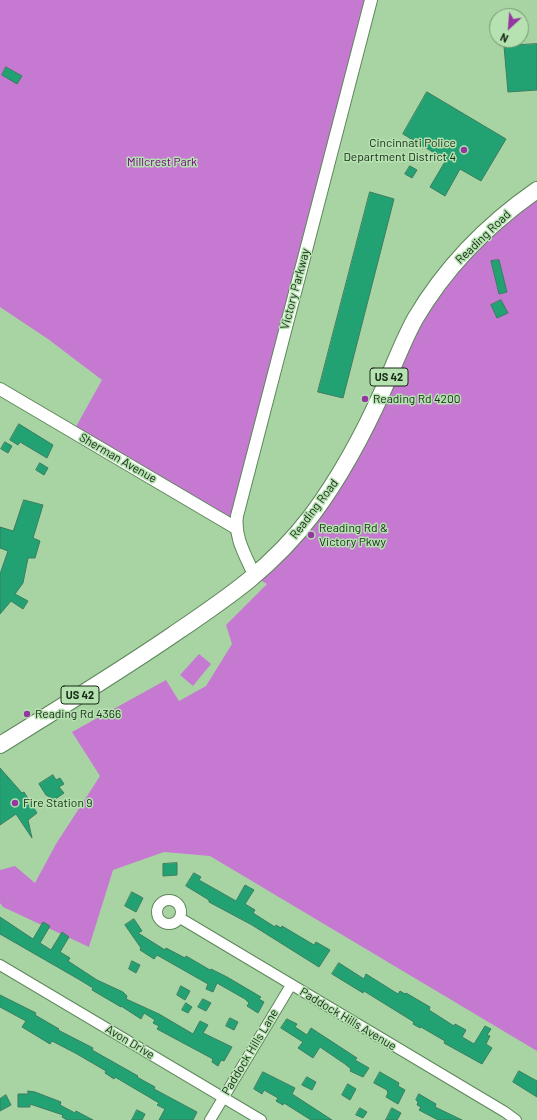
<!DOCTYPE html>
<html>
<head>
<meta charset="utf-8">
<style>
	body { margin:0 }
	#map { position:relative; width:537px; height:1120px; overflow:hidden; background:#a8d4a4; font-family:Barlow,sans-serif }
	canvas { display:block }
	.north { position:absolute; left:489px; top:8px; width:40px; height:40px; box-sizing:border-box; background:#b5e2b0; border:1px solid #769873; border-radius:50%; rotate:206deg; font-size:11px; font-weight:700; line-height:16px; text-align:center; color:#182917 }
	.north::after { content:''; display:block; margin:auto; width:14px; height:18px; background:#9437a1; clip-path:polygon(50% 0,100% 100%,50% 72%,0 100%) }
</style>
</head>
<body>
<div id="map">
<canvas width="537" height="1120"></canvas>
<div class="north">N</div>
</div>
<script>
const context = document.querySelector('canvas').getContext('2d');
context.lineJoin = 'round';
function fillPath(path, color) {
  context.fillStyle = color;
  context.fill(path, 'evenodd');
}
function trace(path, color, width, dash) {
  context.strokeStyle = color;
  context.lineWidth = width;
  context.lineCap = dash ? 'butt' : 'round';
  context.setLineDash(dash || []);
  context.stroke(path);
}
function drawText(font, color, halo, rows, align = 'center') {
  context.font = font + ' Barlow,sans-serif';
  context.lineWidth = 3;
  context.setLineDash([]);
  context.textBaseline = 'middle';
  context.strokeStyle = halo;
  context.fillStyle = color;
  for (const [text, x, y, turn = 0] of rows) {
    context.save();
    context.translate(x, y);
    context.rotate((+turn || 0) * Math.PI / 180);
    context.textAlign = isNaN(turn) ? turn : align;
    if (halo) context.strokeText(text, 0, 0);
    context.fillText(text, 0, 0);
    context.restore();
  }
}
fillPath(new Path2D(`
	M0 0H371L236 528 73 432 102 380 48 339 0 307Z
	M537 190V1051L210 856 164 852 113 870 89 947 3 907 0 903V870L15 866 35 883 56 844 100 776 72 732 166 680 179 701 206 686 232 644 226 625 267 584 255 577 310 517 430 294Z
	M199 654 211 664 193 686 180 675Z`), '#c679d1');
const building = new Path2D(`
	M537 44V90L508 92 504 46Z
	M6 67 22 76 17 84 2 75Z
	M427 92 506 139 481 181 460 169 445 196 430 187 446 160 403 134Z
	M410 166 417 170 412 178 405 174Z
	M370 192 394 199 343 398 318 392Z
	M499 260 507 292 499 294 491 261Z
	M501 300 508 313 497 318 491 305Z
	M19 424 53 445 47 458 20 442 18 445 10 440Z
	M5 442 12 446 8 453 1 449Z
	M40 463 48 468 44 475 36 470Z
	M24 500 43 505 33 538 40 541 35 558H28L23 583 15 594 28 601 23 609 11 601 0 614V574L8 551 0 548V527L13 531Z
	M0 768 22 793 24 792 37 813 28 820 32 838 16 814 0 825Z
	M53 775 56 780 60 778 64 784 59 787 64 793 54 800 46 795 39 784Z
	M177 863V875L163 876V864Z
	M194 873 201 877 199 880 236 901 245 885 254 890 245 904 255 910 253 913 275 927 276 925 281 928 282 926 314 945 316 942 330 950 319 967 252 925 209 902V900L186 886Z
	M132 892 143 898 136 912 125 906Z
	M0 917 33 939 43 922 50 926 40 943 51 950 62 932 69 937 60 952 70 958 68 961 97 980 123 992 127 996 126 999 159 1014 193 1034 200 1021 208 1025 203 1033 232 1047 224 1061 221 1060 218 1066 212 1062 213 1059 157 1029 159 1026 153 1023 155 1020 144 1013 141 1019 121 1006V1007L92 990 93 988 80 980 0 934Z
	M134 919 142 931 138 933 165 950 166 948 185 958 186 956 210 970 211 969 227 977 261 997 259 999 264 1002 258 1013 247 1006 249 1003 245 999 217 983 213 992 206 989 208 984 157 955 154 959 140 950 141 948 125 925Z
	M132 961 140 965 136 973 129 969Z
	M339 963 364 979 366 974 398 994 400 991 405 994 406 993 430 1007 429 1010 454 1026 455 1024 466 1030 462 1037 474 1044 485 1026 491 1029 487 1035 490 1036 486 1044 492 1048 482 1064 444 1043 445 1041 421 1027 420 1028 413 1024 414 1022 364 991 363 993 332 974Z
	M181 986 190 991 185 1000 177 995Z
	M0 995 36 1013 35 1015 59 1029 58 1030 93 1048 92 1050 138 1076 137 1077 155 1087 154 1089 197 1112 193 1120H159L165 1109 157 1105 159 1103 115 1077 114 1079 105 1073 106 1071 77 1054 52 1041 50 1044 22 1027 26 1021 0 1007Z
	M203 999 211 1003 206 1011 198 1007Z
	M186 1003 192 1007 188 1013 182 1010Z
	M230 1018 238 1022 234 1030 226 1026Z
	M287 1019 297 1024 295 1027 307 1035 311 1028 357 1058 355 1060 369 1068 363 1077 350 1071 351 1069 345 1064 320 1047 313 1058 298 1048 303 1042 281 1028Z
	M519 1071 537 1081V1097L513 1082Z
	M263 1072 295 1088 292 1094 332 1120H311L284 1103 283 1105 276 1101 278 1098 264 1090 262 1094 254 1089Z
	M380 1072 399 1083 398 1086 405 1090 398 1104 386 1097 388 1093 387 1090 374 1083Z
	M307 1077 316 1082 312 1090 302 1085Z
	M348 1084 356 1089 350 1100 342 1095Z
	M28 1091 35 1092 61 1102 60 1105 75 1113 76 1111 93 1120H67L62 1117 63 1115 30 1104V1107H18V1094H28Z
	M419 1094 436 1104 435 1107 462 1120H438L419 1110 421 1107 417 1105 418 1102 416 1100Z
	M6 1095 11 1105 0 1111V1099Z
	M360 1108 367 1112 363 1118 356 1115Z
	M392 1108 401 1113 397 1120H386Z
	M137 1110 145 1114 142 1120H132Z`);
fillPath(building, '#22a172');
trace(building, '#3c7d60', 1);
const minor = new Path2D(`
	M157 912a12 12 0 1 1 24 0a12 12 0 1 1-24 0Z
	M180 918 505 1112 516 1120
	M0 965 261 1120
	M210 1120 291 985`);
const tertiary = new Path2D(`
	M0 389 236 528
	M255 577C246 556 234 538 237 516L371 0`);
const primary = new Path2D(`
	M0 745C58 709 117 673 174 634 227 598 272 568 312 515 341 476 364 433 384 388 394 365 403 341 415 319 445 268 488 224 537 190`);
trace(minor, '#5e875a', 12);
trace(tertiary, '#5e875a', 14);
trace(primary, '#5e875a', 18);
trace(minor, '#fff', 10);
trace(tertiary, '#fff', 12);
trace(primary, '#fff', 16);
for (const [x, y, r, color] of [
	[464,150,4,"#9437a1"],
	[365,399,4,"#9437a1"],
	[311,535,4,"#9437a1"],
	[27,714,4,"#9437a1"],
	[15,803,4,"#9437a1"]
]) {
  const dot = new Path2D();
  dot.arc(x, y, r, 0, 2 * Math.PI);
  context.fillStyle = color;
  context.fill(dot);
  trace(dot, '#b5e2b0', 1.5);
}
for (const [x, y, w] of [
	[389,377,38],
	[80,695,38]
]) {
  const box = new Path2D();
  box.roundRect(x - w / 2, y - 9, w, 18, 3);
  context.fillStyle = '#b5e2b0';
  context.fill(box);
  trace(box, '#182917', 1);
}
drawText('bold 11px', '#182917', null, [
	["US 42",389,377],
	["US 42",80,695]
]);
drawText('12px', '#182917', '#b5e2b0', [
	["Cincinnati Police",456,143,"right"],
	["Department District 4",456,157,"right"],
	["Reading Rd 4200",373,399],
	["Reading Rd &",319,528],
	["Victory Pkwy",319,542],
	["Reading Rd 4366",35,714],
	["Fire Station 9",23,803]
], 'left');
drawText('12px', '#750283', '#b5e2b0', [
	["Millcrest Park",162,162]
]);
drawText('12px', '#182917', '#b5e2b0', [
	["Reading Road",483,237,-44],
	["Victory Parkway",295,289,-75],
	["Sherman Avenue",118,458,30],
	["Reading Road",314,509,-53],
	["Paddock Hills Avenue",348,1019,31],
	["Avon Drive",130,1042,31],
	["Paddock Hills Lane",250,1052,-59]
]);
</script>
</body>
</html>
